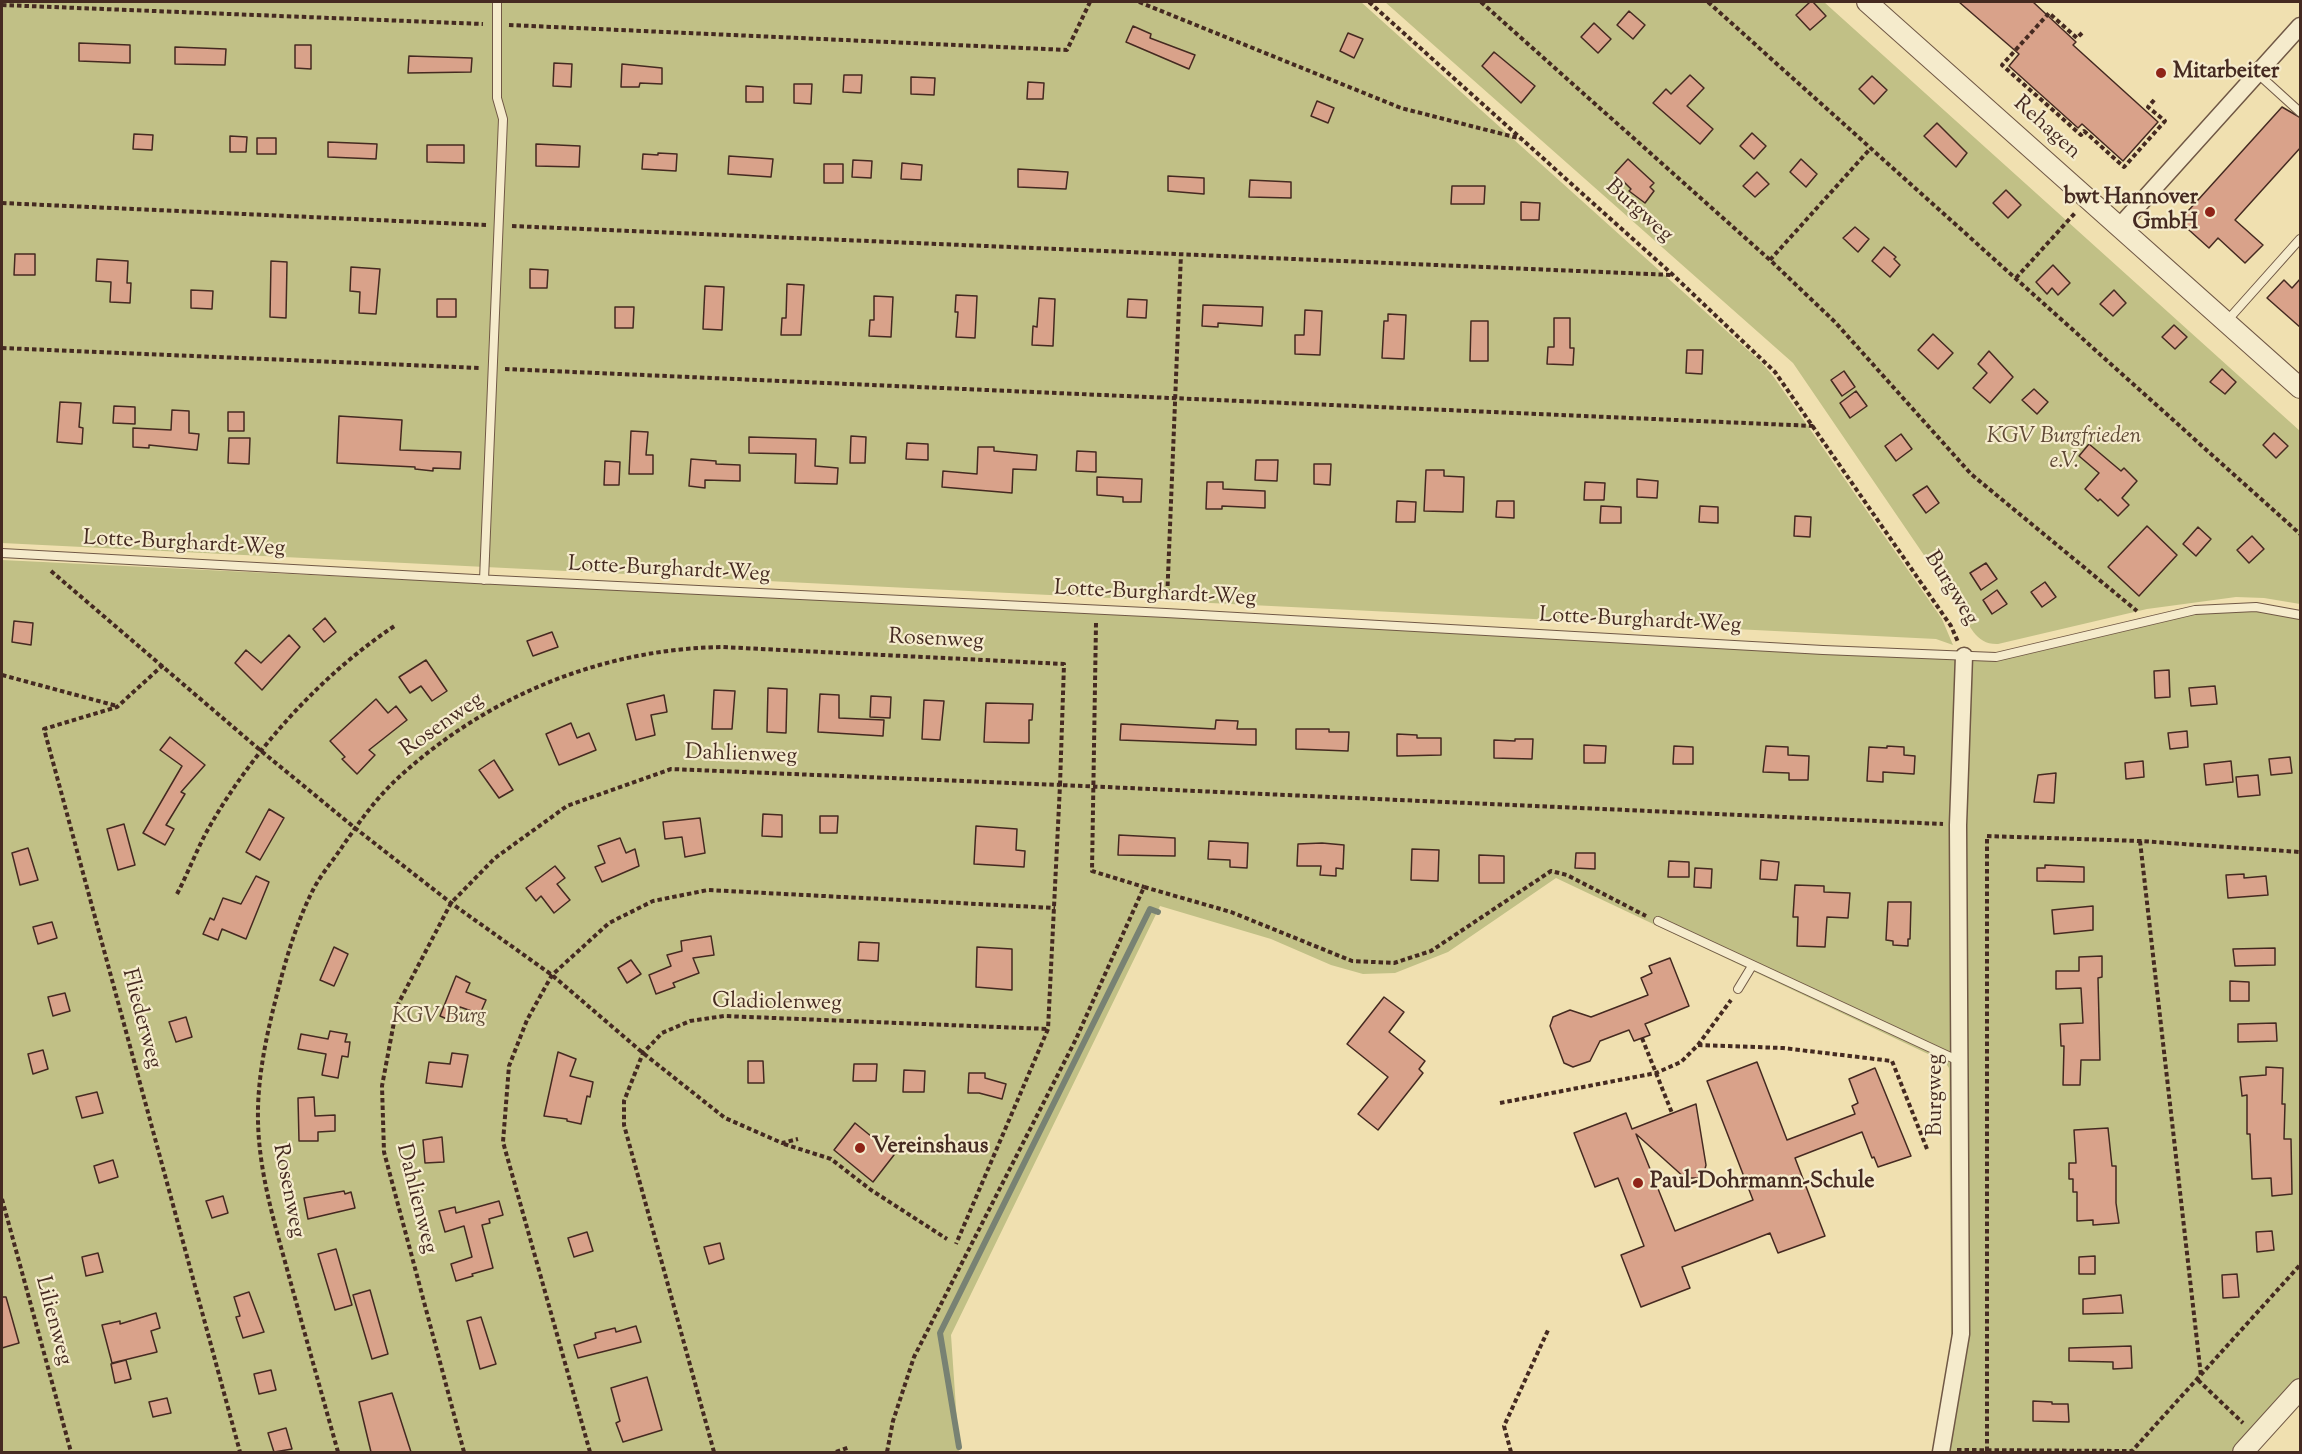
<!DOCTYPE html>
<html>
<head>
<meta charset="utf-8">
<style>
	body { margin:0 }
	#map { position:relative; width:2302px; height:1454px; overflow:hidden; background:#f0e0b0; font-family:"Sorts Mill Goudy",serif }
	canvas { display:block }
	.frame { position:absolute; inset:0; border:3px solid #452a21; pointer-events:none }
</style>
</head>
<body>
<div id="map">
<canvas width="2302" height="1454"></canvas>
<div class="frame"></div>
</div>
<script>
const context = document.querySelector('canvas').getContext('2d');
context.lineJoin = 'round';
function fillPath(path, color) {
  context.fillStyle = color;
  context.fill(path, 'evenodd');
}
function trace(path, color, width, dash) {
  context.strokeStyle = color;
  context.lineWidth = width;
  context.lineCap = dash ? 'butt' : 'round';
  context.setLineDash(dash || []);
  context.stroke(path);
}
function drawText(font, color, halo, rows, align = 'center') {
  context.font = font + ' "Sorts Mill Goudy",serif';
  context.lineWidth = 4.5;
  context.setLineDash([]);
  context.textBaseline = 'middle';
  context.strokeStyle = halo;
  context.fillStyle = color;
  for (const [text, x, y, turn = 0] of rows) {
    context.save();
    context.translate(x, y);
    context.rotate((+turn || 0) * Math.PI / 180);
    context.textAlign = isNaN(turn) ? turn : align;
    if (halo) context.strokeText(text, 0, 0);
    context.fillText(text, 0, 0);
    context.restore();
  }
}
fillPath(new Path2D(`
	M2 2H1361L1761 362 1773 376 1942 619 1953 645 1936 639 2 543Z
	M1385 2H1824L2300 431V604L2264 598 2236 597 2147 609 1998 644C1976 645 1969 625 1960 608L1793 363Z
	M2 560 1996 657 2195 610 2256 607 2300 615V1389L2243 1452H1941L1960 1335 1951 1337 1949 1068 1945 1062 1556 878 1448 952 1395 973 1363 974 1331 965 1271 939 1160 906 951 1335 959 1452H2Z`), '#c1c086');
trace(new Path2D(`
	M959 1447 940 1333 1150 909 1158 912`), '#788273', 6);
const building = new Path2D(`
	M1810 2H1813L1826 16 1810 30 1796 15Z
	M1959 2H2033L2076 42 2073 45 2158 122 2123 161 2082 124 2078 128 2009 66 2019 54Z
	M1629 11 1645 25 1633 39 1617 25Z
	M1594 23 1611 39 1598 53 1581 37Z
	M1133 26 1151 34 1150 38 1195 55 1189 69 1126 42Z
	M1348 33 1363 39 1354 58 1340 51Z
	M79 43 130 45V63L79 61Z
	M295 45H311V69L295 68Z
	M175 47 226 49 225 65 175 64Z
	M1494 52 1535 86 1521 103 1482 66Z
	M409 56 472 58 471 72 408 73Z
	M554 63 572 64 571 87 553 86Z
	M622 64 662 68V84L640 83 639 87H621Z
	M844 75H862L861 93 843 92Z
	M1690 75 1704 88 1687 106 1713 129 1700 144 1653 103 1666 89 1671 94Z
	M1872 76 1887 90 1874 104 1859 89Z
	M911 77 935 78 934 95 911 94Z
	M1028 82 1044 83 1043 99H1027Z
	M794 84H812L811 104 794 103Z
	M746 86 763 87V102H746Z
	M1317 101 1334 108 1328 123 1311 116Z
	M2282 107 2301 118V147L2235 220 2263 245 2245 263 2218 238 2209 248 2179 221Z
	M1937 123 1967 153 1956 167 1924 136Z
	M1752 133 1766 146 1754 159 1740 146Z
	M134 134 153 135 152 150 133 149Z
	M230 136 247 137 246 152H230Z
	M257 138H276V154H257Z
	M328 142 377 144 376 159 328 157Z
	M536 144 580 146 579 167 536 166Z
	M427 145H464V163L427 162Z
	M658 153 677 154 676 171 642 169 643 154 658 155Z
	M729 156 773 159 771 177 728 174Z
	M1628 159 1654 183 1650 187 1654 191 1645 203 1629 191 1631 189 1615 173Z
	M1801 159 1817 174 1806 187 1790 172Z
	M853 160 872 161 871 178 852 177Z
	M902 163 922 165 921 180 901 179Z
	M824 164H843V183H824Z
	M1018 169 1068 172 1066 189 1018 187Z
	M1757 172 1769 184 1755 197 1743 186Z
	M1168 176 1204 178V194L1168 191Z
	M1250 180 1291 182V198L1249 197Z
	M1452 186H1485L1484 204H1451Z
	M2006 190 2021 205 2008 218 1993 203Z
	M1521 202 1540 203 1539 220H1521Z
	M1855 227 1869 239 1858 252 1843 238Z
	M1884 247 1896 257 1894 259 1900 265 1890 277 1872 261Z
	M15 254H35V275H14Z
	M97 259 128 261 127 283H131L130 303 110 302 111 282 96 281Z
	M271 261 287 262 286 318 270 317Z
	M2053 265 2070 283 2058 295 2052 288 2047 294 2036 282Z
	M351 267 380 269 376 314 359 313 360 292 350 291Z
	M530 269 548 270 547 288H530Z
	M2301 278V328L2267 298 2284 280 2292 288Z
	M787 284 804 285 801 335H781L782 318H786Z
	M705 286 724 287 722 330 703 329Z
	M191 290 213 291 212 309 191 308Z
	M2114 290 2126 303 2113 316 2100 304Z
	M956 295 977 296 975 338 956 337 958 312H955Z
	M874 296 893 297 891 337 869 336 870 320H874Z
	M1039 298 1055 299 1053 346 1032 345 1033 326 1037 327Z
	M437 299H456V317H437Z
	M1128 299 1147 300 1146 318 1127 317Z
	M1203 305 1263 307 1262 326 1218 323V327L1202 326Z
	M615 307H634L633 328H615Z
	M1305 310 1322 311 1320 355 1295 354V335H1304Z
	M1388 314 1406 315 1404 359 1382 358 1384 321H1388Z
	M1554 318H1570V348H1574L1573 365 1547 364 1548 347H1554Z
	M1471 321H1488V361H1470Z
	M2174 325 2187 337 2175 349 2162 337Z
	M1933 334 1953 353 1938 369 1918 350Z
	M1687 350H1703L1702 374 1686 373Z
	M1989 351 2013 377 1990 403 1973 388 1987 373 1978 364Z
	M2222 369 2236 382 2225 394 2210 382Z
	M1844 371 1855 387 1842 396 1831 380Z
	M2034 389 2048 402 2037 414 2022 400Z
	M1856 391 1867 406 1850 418 1840 403Z
	M60 402 81 403 79 427 83 428 82 444 57 442Z
	M114 406 135 407V424L113 423Z
	M172 410 189 411V433L199 434 197 450 149 445V448L133 447V428L171 430Z
	M228 412H244V431H228Z
	M339 416 402 420 400 450 461 452 460 469 433 468V471L415 469V467L337 463Z
	M631 431 648 432 646 455H653V474H629Z
	M2274 433 2288 446 2276 458 2263 445Z
	M1901 434 1912 449 1896 461 1885 446Z
	M851 436 866 437 865 463H850Z
	M749 437 816 439 815 466 838 468 837 484 795 483 796 454 749 453Z
	M229 438H250L249 464 228 463Z
	M907 443 928 444V460L906 459Z
	M2089 444 2121 471 2124 468 2137 481 2122 498 2129 505 2118 516 2100 499 2098 501 2085 489 2099 473 2079 456Z
	M978 447H994V451L1037 455 1036 470 1013 469 1012 493 942 487 943 471 977 474Z
	M1077 451 1096 452V472L1076 471Z
	M691 459 716 461V464L740 465V481L705 480V488L689 486Z
	M1256 460H1278L1277 481 1255 480Z
	M605 461 620 462 619 485H604Z
	M1314 464H1331L1330 485 1314 484Z
	M1426 470H1444V476L1464 477 1463 512 1424 511Z
	M1097 477 1142 479 1141 502H1123V497L1097 495Z
	M1637 479 1658 481 1657 498 1637 497Z
	M1207 482H1223V489L1265 491V508L1222 506V509H1206Z
	M1585 482 1605 483 1604 500H1584Z
	M1927 486 1939 503 1926 513 1913 495Z
	M1397 501 1416 502 1415 522H1396Z
	M1497 501H1514V518L1496 517Z
	M1601 506 1621 507V523H1600Z
	M1700 506 1718 507V523L1699 522Z
	M1795 516 1811 517 1810 537 1794 536Z
	M2147 526 2177 555 2139 596 2108 567Z
	M2198 527 2211 539 2196 556 2183 544Z
	M2252 536 2264 549 2249 563 2237 550Z
	M1986 563 1997 579 1981 590 1970 573Z
	M2045 582 2056 597 2042 607 2031 592Z
	M1997 590 2007 604 1992 614 1983 600Z
	M325 618 336 632 324 642 313 629Z
	M14 621 33 623 31 645 12 642Z
	M552 632 558 647 533 656 527 641Z
	M289 635 300 647 262 690 235 663 246 650 261 663Z
	M426 660 447 691 432 701 421 686 410 693 399 677Z
	M2169 670 2170 697 2155 698 2154 671Z
	M2215 686 2217 704 2191 706 2189 688Z
	M768 688 787 689 786 733 767 732Z
	M714 690 735 691 732 729H712Z
	M820 694 839 695V718L884 720 883 736 818 732Z
	M664 695 667 712 651 715 655 735 636 740 627 704Z
	M871 696 891 697 890 718 870 717Z
	M376 699 388 713 396 706 407 720 369 750 375 755 357 774 342 759 345 757 330 741Z
	M924 700 944 701 940 740 922 739Z
	M986 703 1033 704 1032 720H1029V743L984 742Z
	M1216 720 1238 721 1237 729H1256V745L1120 740 1121 724 1215 729Z
	M571 723 577 738 589 733 596 750 559 765 546 734Z
	M1296 729H1329V732H1349L1348 751 1296 749Z
	M2187 731 2188 747 2170 749 2168 733Z
	M1397 734 1417 735V738H1441V755L1397 756Z
	M170 737 205 765 181 792 185 794 166 825 174 829 165 845 143 833 182 766 160 750Z
	M1515 739H1533L1532 759 1494 758V740L1515 741Z
	M1584 745 1606 746 1605 763H1584Z
	M1674 746 1693 747V764H1673Z
	M1766 746 1788 747V755L1809 756 1808 780H1789V773L1763 772Z
	M1887 746 1904 747V755L1915 756 1914 774 1883 772V782L1867 781 1869 747 1887 748Z
	M2290 757 2292 773 2271 775 2269 759Z
	M494 760 513 790 499 798 479 770Z
	M2143 761 2144 777 2126 779 2125 763Z
	M2231 761 2233 782 2206 785 2204 764Z
	M2056 773 2054 803 2034 802 2038 775Z
	M2258 775 2260 795 2238 797 2236 777Z
	M269 809 284 818 260 860 246 852Z
	M763 814 782 815V837L762 836Z
	M820 816H838L837 833H820Z
	M700 818 705 853 685 857 682 837 665 839 663 822Z
	M124 824 135 865 118 870 107 829Z
	M976 826 1017 829 1016 850 1025 851 1024 867 974 864Z
	M1119 835 1175 838V856L1118 855Z
	M620 838 626 853 635 849 639 866 602 882 595 867 605 863 598 846Z
	M1209 841 1248 843 1247 868 1230 867V860L1208 859Z
	M1322 843 1344 845 1343 869 1336 868V876L1320 875 1321 866H1297L1298 844Z
	M28 848 38 880 20 885 12 853Z
	M1412 849 1439 850 1438 881 1411 880Z
	M1576 853H1595V869L1575 868Z
	M1479 855 1504 856V883H1479Z
	M1761 860 1779 862 1777 880 1760 879Z
	M1669 861 1689 862V877H1668Z
	M2045 865 2084 867V882L2037 881V868H2045Z
	M555 866 565 878 557 884 570 900 554 913 541 896 536 901 526 888Z
	M1695 868 1712 869 1711 888 1694 887Z
	M2244 874V878L2266 876 2268 895 2228 898 2226 875Z
	M256 876 269 882 246 939 222 929 218 940 203 934 210 918 214 920 223 898 241 904Z
	M1795 885 1824 886V892L1850 893 1848 918 1827 917 1825 947 1797 946 1798 917H1793Z
	M1888 902H1911L1910 939H1908V946L1893 945V941L1886 940Z
	M2093 906V930L2054 934 2052 910Z
	M52 922 57 938 38 944 33 927Z
	M711 936 714 955 693 958 699 973 673 983 675 987 656 994 649 975 671 966 667 955 682 951 681 941Z
	M859 942 879 943 878 961 858 960Z
	M334 947 348 954 334 986 320 980Z
	M977 947 1012 949V990L976 987Z
	M2275 948V965L2235 966 2233 949Z
	M2102 956V977L2098 978 2100 1060H2081L2080 1085H2063L2064 1046H2061L2060 1024 2083 1023 2081 988 2056 989V971H2079V957Z
	M1670 958 1689 1006 1645 1024 1650 1035 1634 1041 1629 1030 1600 1041 1590 1061 1573 1067 1564 1063 1550 1026 1553 1017 1570 1010 1591 1017 1648 995 1641 978 1652 973 1649 966Z
	M631 960 641 974 627 983 618 968Z
	M456 976 470 983 466 992 486 1000 480 1014 460 1007 454 1022 440 1016Z
	M2230 981 2249 982V1001H2230Z
	M65 993 70 1011 53 1016 48 997Z
	M1384 997 1404 1012 1389 1032 1425 1061 1419 1069 1423 1073 1378 1130 1358 1114 1388 1077 1347 1044Z
	M186 1017 192 1037 176 1042 169 1022Z
	M2276 1023 2277 1041 2238 1042V1024Z
	M330 1031 347 1034 345 1042H350L348 1057 342 1056 338 1078 322 1075 326 1054 298 1049 301 1034 328 1039Z
	M43 1050 48 1069 33 1074 28 1054Z
	M558 1052 576 1059 570 1076 593 1082 590 1097 587 1096 581 1124 567 1121V1119L544 1116Z
	M452 1053 468 1055 462 1087 426 1083 429 1062 450 1064Z
	M748 1061H763L764 1083H748Z
	M1757 1062 1787 1140 1855 1114 1852 1106 1858 1103 1849 1079 1875 1068 1911 1156 1878 1167 1874 1157 1872 1158 1862 1132 1795 1158 1825 1236 1778 1253 1770 1233 1719 1253 1682 1267 1690 1288 1641 1307 1621 1255 1644 1246 1618 1178 1595 1187 1574 1133 1626 1113 1632 1129 1696 1104 1706 1165 1704 1173 1698 1178H1685L1636 1134 1675 1231 1753 1200 1707 1081Z
	M854 1064H877L876 1081H853Z
	M2266 1067 2283 1068 2282 1104H2285L2284 1139H2291L2292 1194 2272 1196 2271 1178 2252 1179 2250 1134H2247V1095L2242 1096 2240 1077 2266 1075Z
	M904 1070 925 1071 924 1092H903Z
	M969 1073H985V1078L1006 1084 1002 1099 979 1093H968Z
	M97 1092 103 1113 82 1118 76 1097Z
	M314 1097 315 1116 335 1115V1131L318 1132V1141H299L298 1098Z
	M855 1123 894 1155 873 1182 834 1150Z
	M2108 1128 2112 1166H2116V1203L2119 1223 2093 1225V1220L2077 1221V1192H2073V1179H2069V1163H2076L2074 1130Z
	M442 1137 444 1162 425 1163 423 1140Z
	M113 1160 118 1177 99 1183 94 1166Z
	M344 1191 345 1194 351 1192 355 1208 308 1219 304 1198Z
	M223 1196 228 1213 212 1218 206 1201Z
	M499 1201 503 1215 489 1219 490 1223 482 1225 493 1268 472 1274 473 1276 456 1281 451 1264 472 1257 464 1226 445 1232 439 1211 455 1207 456 1213Z
	M2272 1231 2274 1250 2257 1252 2256 1232Z
	M587 1232 593 1251 574 1257 568 1238Z
	M720 1243 724 1259 709 1264 704 1247Z
	M336 1249 352 1305 335 1310 318 1254Z
	M98 1253 103 1272 86 1276 82 1257Z
	M2095 1256V1274H2079V1257Z
	M2237 1274 2239 1297 2223 1298 2222 1275Z
	M370 1290 388 1354 372 1359 353 1295Z
	M249 1292 264 1332 243 1338 236 1317 240 1316 234 1297Z
	M2121 1295 2123 1313 2083 1314V1299Z
	M2 1297H6L19 1343 2 1348Z
	M156 1313 160 1328 151 1331 157 1352 112 1363 102 1325 120 1321V1324Z
	M481 1317 496 1364 480 1369 467 1321Z
	M636 1326 641 1342 578 1358 574 1345 596 1338 595 1333 615 1328 616 1332Z
	M2131 1346 2132 1368 2113 1369V1362L2069 1361V1348Z
	M126 1360 131 1379 115 1383 111 1364Z
	M271 1370 276 1390 259 1394 254 1374Z
	M647 1377 662 1430 623 1442 616 1423 620 1421 611 1388Z
	M392 1393 411 1452H371L359 1402Z
	M167 1398 171 1413 153 1417 149 1402Z
	M2033 1401 2052 1402V1404H2068L2069 1422 2033 1421Z
	M286 1428 292 1449 274 1452 268 1433Z`);
fillPath(building, '#d9a28a');
trace(building, '#452a21', 1.5);
const service = new Path2D(`
	M2257 73 2300 112
	M2226 322 2300 239
	M2 553 475 579 1166 613 1823 650 1996 657 2195 610 2256 607 2300 615
	M484 580 503 119 497 98V2
	M1658 921 1959 1061
	M1738 989 1752 966`);
const minor = new Path2D(`
	M2119 227 2300 26
	M1941 1452 1961 1334 1958 825 1964 656`);
const tertiary = new Path2D(`
	M1867 2 2300 388
	M2243 1452 2300 1389`);
trace(service, '#705845', 10);
trace(minor, '#705845', 19);
trace(tertiary, '#705845', 22);
trace(new Path2D(`
	M1139 2 1401 108 1522 139
	M1369 2 1673 275 1775 372 1951 626 1958 642
	M1481 2 1770 260 1835 322 1971 474 2137 611
	M1708 2 2300 534
	M2 5 483 24
	M509 25 1067 50 1090 2
	M2082 33 2077 38 2049 13 2002 65 2081 135 2084 131 2124 167 2165 121 2148 107 2155 99
	M2 203 486 225
	M512 226 1673 275
	M1770 260 1870 149
	M2016 278 2075 213
	M2 348 480 368
	M505 369 1814 426
	M51 571 260 750 355 828 451 903 552 975 643 1053 725 1118 782 1143 798 1139
	M1167 601 1181 254
	M1096 623 1092 871 1144 887
	M163 665 117 707 44 729 240 1452
	M2 675 117 706
	M2140 841 2201 1376
	M177 894C189 871 198 846 211 824 255 748 323 673 396 625
	M1642 1038 1672 1113
	M1698 1045 1783 1048 1892 1061 1927 1149
	M1500 1103 1656 1073 1681 1062 1698 1045 1731 1000
	M784 1144 831 1159 871 1190 947 1239
	M2 1199 71 1452
	M2198 1380 2243 1423
	M1957 1450 2132 1451 2300 1265
	M1987 1451V836L2140 841 2300 852
	M338 1452C322 1395 306 1338 290 1280 276 1228 259 1175 258 1121 257 1080 266 1037 276 998 285 962 296 923 313 890 320 876 331 863 340 850 357 825 376 798 398 778 487 696 602 649 722 647L1064 664 1060 785 1943 824
	M464 1452 384 1152 382 1086 397 1006 451 903 495 858 567 806 671 769 1060 785 1048 1029 956 1244
	M590 1452 503 1142 509 1066 527 1020 552 975 609 923 653 901 708 890 1055 908
	M714 1452 624 1125V1101L643 1053 662 1033 690 1021 724 1016 1048 1029
	M836 1452 850 1447
	M887 1452 893 1421 914 1357 1076 1039 1144 887 1231 912 1352 961 1394 963 1431 951 1551 871 1567 875 1646 916
	M1511 1452 1504 1426 1549 1328`), '#452a21', 4, [4.5, 3]);
trace(service, '#f5ebcc', 8);
trace(minor, '#f5ebcc', 16);
trace(tertiary, '#f5ebcc', 20);
for (const [x, y, r, color] of [
	[2161,73,6,"#8f2418"],
	[2210,212,6,"#8f2418"],
	[860,1148,6,"#8f2418"],
	[1638,1183,6,"#8f2418"]
]) {
  const dot = new Path2D();
  dot.arc(x, y, r, 0, 2 * Math.PI);
  context.fillStyle = color;
  context.fill(dot);
  trace(dot, '#f5ebcc', 2);
}
drawText('bold 22px', '#452a21', '#f5ebcc', [
	["Mitarbeiter",2173,73],
	["bwt Hannover",2198,199,"right"],
	["GmbH",2198,224,"right"],
	["Vereinshaus",872,1148],
	["Paul-Dohrmann-Schule",1650,1183]
], 'left');
drawText('22px', '#452a21', '#f5ebcc', [
	["Rehagen",2046,129,42],
	["Burgweg",1638,212,42],
	["Lotte-Burghardt-Weg",184,545,3],
	["Lotte-Burghardt-Weg",669,571,3],
	["Burgweg",1950,589,58],
	["Lotte-Burghardt-Weg",1155,595,3],
	["Lotte-Burghardt-Weg",1640,622,3],
	["Rosenweg",936,641,3],
	["Rosenweg",443,726,-35],
	["Dahlienweg",741,756,2],
	["Gladiolenweg",777,1004,1],
	["Fliederweg",140,1019,75],
	["Burgweg",1937,1095,-90],
	["Rosenweg",287,1191,79],
	["Dahlienweg",415,1199,76],
	["Lilienweg",52,1321,75]
]);
drawText('italic 22px', '#5e4835', '#f5ebcc', [
	["KGV Burgfrieden",2064,438],
	["e.V.",2064,463],
	["KGV Burg",439,1018]
]);
</script>
</body>
</html>
